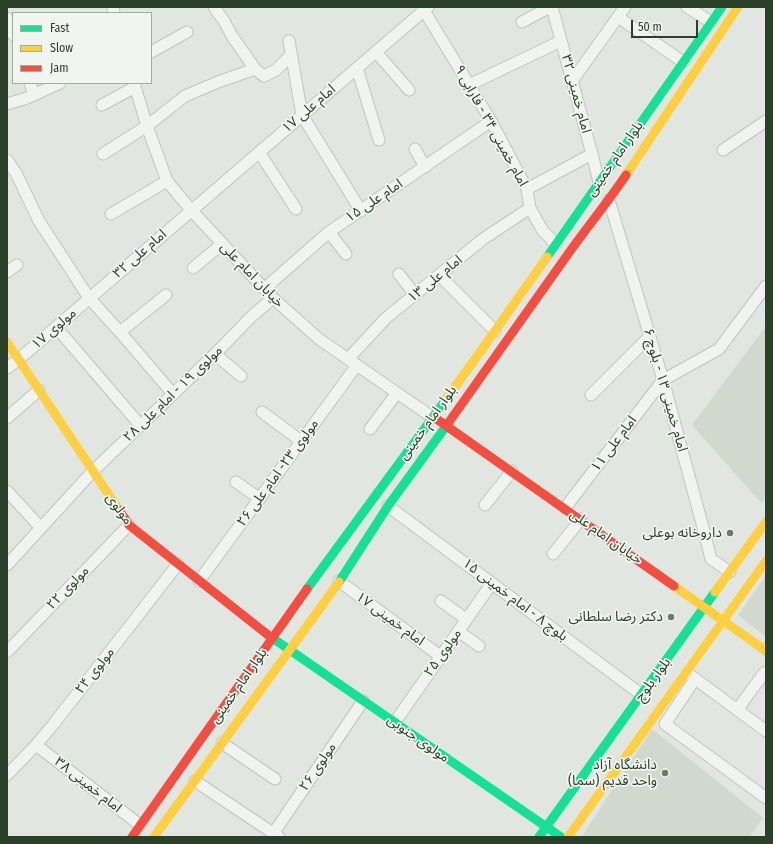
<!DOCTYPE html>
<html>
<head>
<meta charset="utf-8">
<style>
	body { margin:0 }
	#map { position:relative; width:773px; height:844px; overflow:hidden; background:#e2e6e1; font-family:"Fira Sans Condensed",sans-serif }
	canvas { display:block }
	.frame { position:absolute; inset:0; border:8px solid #2b4028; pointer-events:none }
	.legend { position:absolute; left:12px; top:12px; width:140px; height:72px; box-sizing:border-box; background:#f0f6ef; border:1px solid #a1ad9f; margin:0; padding:5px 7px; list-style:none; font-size:12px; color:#2b4028 }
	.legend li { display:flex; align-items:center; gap:8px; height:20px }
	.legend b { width:20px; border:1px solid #a1ad9f }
	.scale { position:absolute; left:631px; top:20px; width:67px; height:18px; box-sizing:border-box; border:2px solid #2b4028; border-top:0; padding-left:5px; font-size:12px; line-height:14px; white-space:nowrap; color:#2b4028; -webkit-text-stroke:3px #f0f6ef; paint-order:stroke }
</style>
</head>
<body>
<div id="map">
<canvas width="773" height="844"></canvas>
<div class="frame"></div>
<ul class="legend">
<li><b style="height:5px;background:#16e098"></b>Fast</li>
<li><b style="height:5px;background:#ffcf43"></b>Slow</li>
<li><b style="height:5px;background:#f24e42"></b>Jam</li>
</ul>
<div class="scale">50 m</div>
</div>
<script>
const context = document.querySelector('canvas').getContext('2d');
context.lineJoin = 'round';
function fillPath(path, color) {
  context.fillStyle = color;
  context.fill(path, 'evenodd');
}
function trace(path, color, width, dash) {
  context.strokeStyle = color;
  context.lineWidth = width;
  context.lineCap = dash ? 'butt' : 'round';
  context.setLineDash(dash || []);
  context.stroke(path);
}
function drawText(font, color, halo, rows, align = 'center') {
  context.font = font + ' "Fira Sans Condensed","Noto Sans Arabic",sans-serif';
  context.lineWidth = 3.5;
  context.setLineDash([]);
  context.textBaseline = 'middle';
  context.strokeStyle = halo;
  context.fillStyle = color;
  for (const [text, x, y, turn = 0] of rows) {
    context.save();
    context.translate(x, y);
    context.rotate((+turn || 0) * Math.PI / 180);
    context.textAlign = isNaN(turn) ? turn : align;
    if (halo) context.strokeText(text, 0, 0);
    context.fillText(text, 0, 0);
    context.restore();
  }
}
fillPath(new Path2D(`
	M766 326V497L761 503 692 425Z
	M766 576V637L738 615Z
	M652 729 763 818 749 837H583L582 836Z`), '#d1d9cf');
const street = new Path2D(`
	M113 7 114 13
	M214 7 224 21 232 36 255 69 264 76 276 70 291 55
	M422 7 491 121 527 189 530 208 543 231 556 244
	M552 7 592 154 599 182
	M687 7 711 22
	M618 17 683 62
	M7 18 13 35
	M522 22 550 7
	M289 41 302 115 361 211
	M151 52 187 32
	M376 52 409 90
	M357 68 379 140
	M572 81 625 7
	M30 83 34 95
	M134 83 147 126 167 181 191 210 273 298 319 339 432 417
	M469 85 561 41
	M7 104 27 98 60 83
	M102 105 135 87
	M415 149 425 167
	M723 150 766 121
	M259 152 296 209
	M103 154 147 126 185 96 218 82 255 69
	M7 160 16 173 39 221 89 298 120 332 173 394
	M527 189 592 154
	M609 200 663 380 704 531 711 559 730 572
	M111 214 167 181
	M329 232 346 254
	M193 268 222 244
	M7 272 17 265
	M399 274 415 295
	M439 275 495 331
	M264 289 329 232 491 121
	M56 327 140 425
	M120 332 166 295
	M215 354 241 376
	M348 359 386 318 483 239 530 208
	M7 368 19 359 428 7
	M591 395 650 336
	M262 412 301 441
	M7 418 39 390
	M370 429 397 393
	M236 482 260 499
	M7 491 41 528
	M485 505 512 471
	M388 506 642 695
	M565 508 663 380 719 349 766 286
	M553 554 581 519
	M7 565 93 471 215 354 252 316 273 298
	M199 581 357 365
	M339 581 440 656
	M441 601 466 619
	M458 631 479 646
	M7 652 129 525
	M690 675 766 731
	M695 679 665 724 766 798
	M737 710 764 673 766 674
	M395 722 492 583
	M222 743 275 779
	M36 745 140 825
	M7 775 36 745 52 726 178 564
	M195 781 279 837
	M273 834 363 701`);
trace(street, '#c0c4bf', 13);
trace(street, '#f1f3f1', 11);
trace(new Path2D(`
	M547 257 722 7
	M339 582 388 506 449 422
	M307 589 447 398
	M268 635 561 837
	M539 837 715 592`), '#16e098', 9);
trace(new Path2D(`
	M626 175 738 7
	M7 342 119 510
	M447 398 483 348 547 257
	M674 586 766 651
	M715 592 766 522
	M154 837 339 582
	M568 837 766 561`), '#ffcf43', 9);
trace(new Path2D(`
	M438 420 674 586
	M449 422C489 366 528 310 568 254 587 227 608 202 626 175
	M119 510 129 525 268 635
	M132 837 307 589`), '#f24e42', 9);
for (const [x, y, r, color] of [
	[730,533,4,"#6b7a69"],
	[671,617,4,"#6b7a69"],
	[665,773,4,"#6b7a69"]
]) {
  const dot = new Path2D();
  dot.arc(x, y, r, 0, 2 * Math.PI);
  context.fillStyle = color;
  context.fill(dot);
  trace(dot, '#f0f6ef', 1.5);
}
drawText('14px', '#2b4028', '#f0f6ef', [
	["امام خمینی ۳۲",576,94,75],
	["امام علی ۱۷",309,109,-41],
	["امام خمینی ۳۴ - فارابی ۹",491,126,61],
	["بلوار امام خمینی",615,159,-55],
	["امام علی ۱۵",374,201,-34],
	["امام علی ۳۲",140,254,-41],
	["خیابان امام علی",252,275,46],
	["امام علی ۱۳",435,279,-39],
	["مولوی ۱۷",54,329,-41],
	["امام خمینی ۱۳ - بلوچ ۶",665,390,74],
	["مولوی ۱۹ - امام علی ۲۸",173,394,-44],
	["بلوار امام خمینی",428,423,-54],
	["امام علی ۱۱",614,444,-53],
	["مولوی ۲۳- امام علی ۲۶",278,473,-54],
	["مولوی",119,509,54],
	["خیابان امام علی",606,537,35],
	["مولوی ۲۲",68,588,-46],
	["بلوچ ۸ - امام خمینی ۱۵",515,600,37],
	["امام خمینی ۱۷",390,619,36],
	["مولوی ۲۵",443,653,-55],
	["مولوی ۲۴",95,671,-52],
	["بلوار بلوچ",653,680,-54],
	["بلوار امام خمینی",239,686,-55],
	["مولوی جنوبی",418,739,35],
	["مولوی ۲۶",318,767,-56],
	["امام خمینی ۳۸",88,785,38]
]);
drawText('14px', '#2b4028', '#f0f6ef', [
	["داروخانه بوعلی",722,533],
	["دکتر رضا سلطانی",663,617],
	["دانشگاه آزاد",657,765],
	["واحد قدیم (سما)",657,781]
], 'right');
</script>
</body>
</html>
